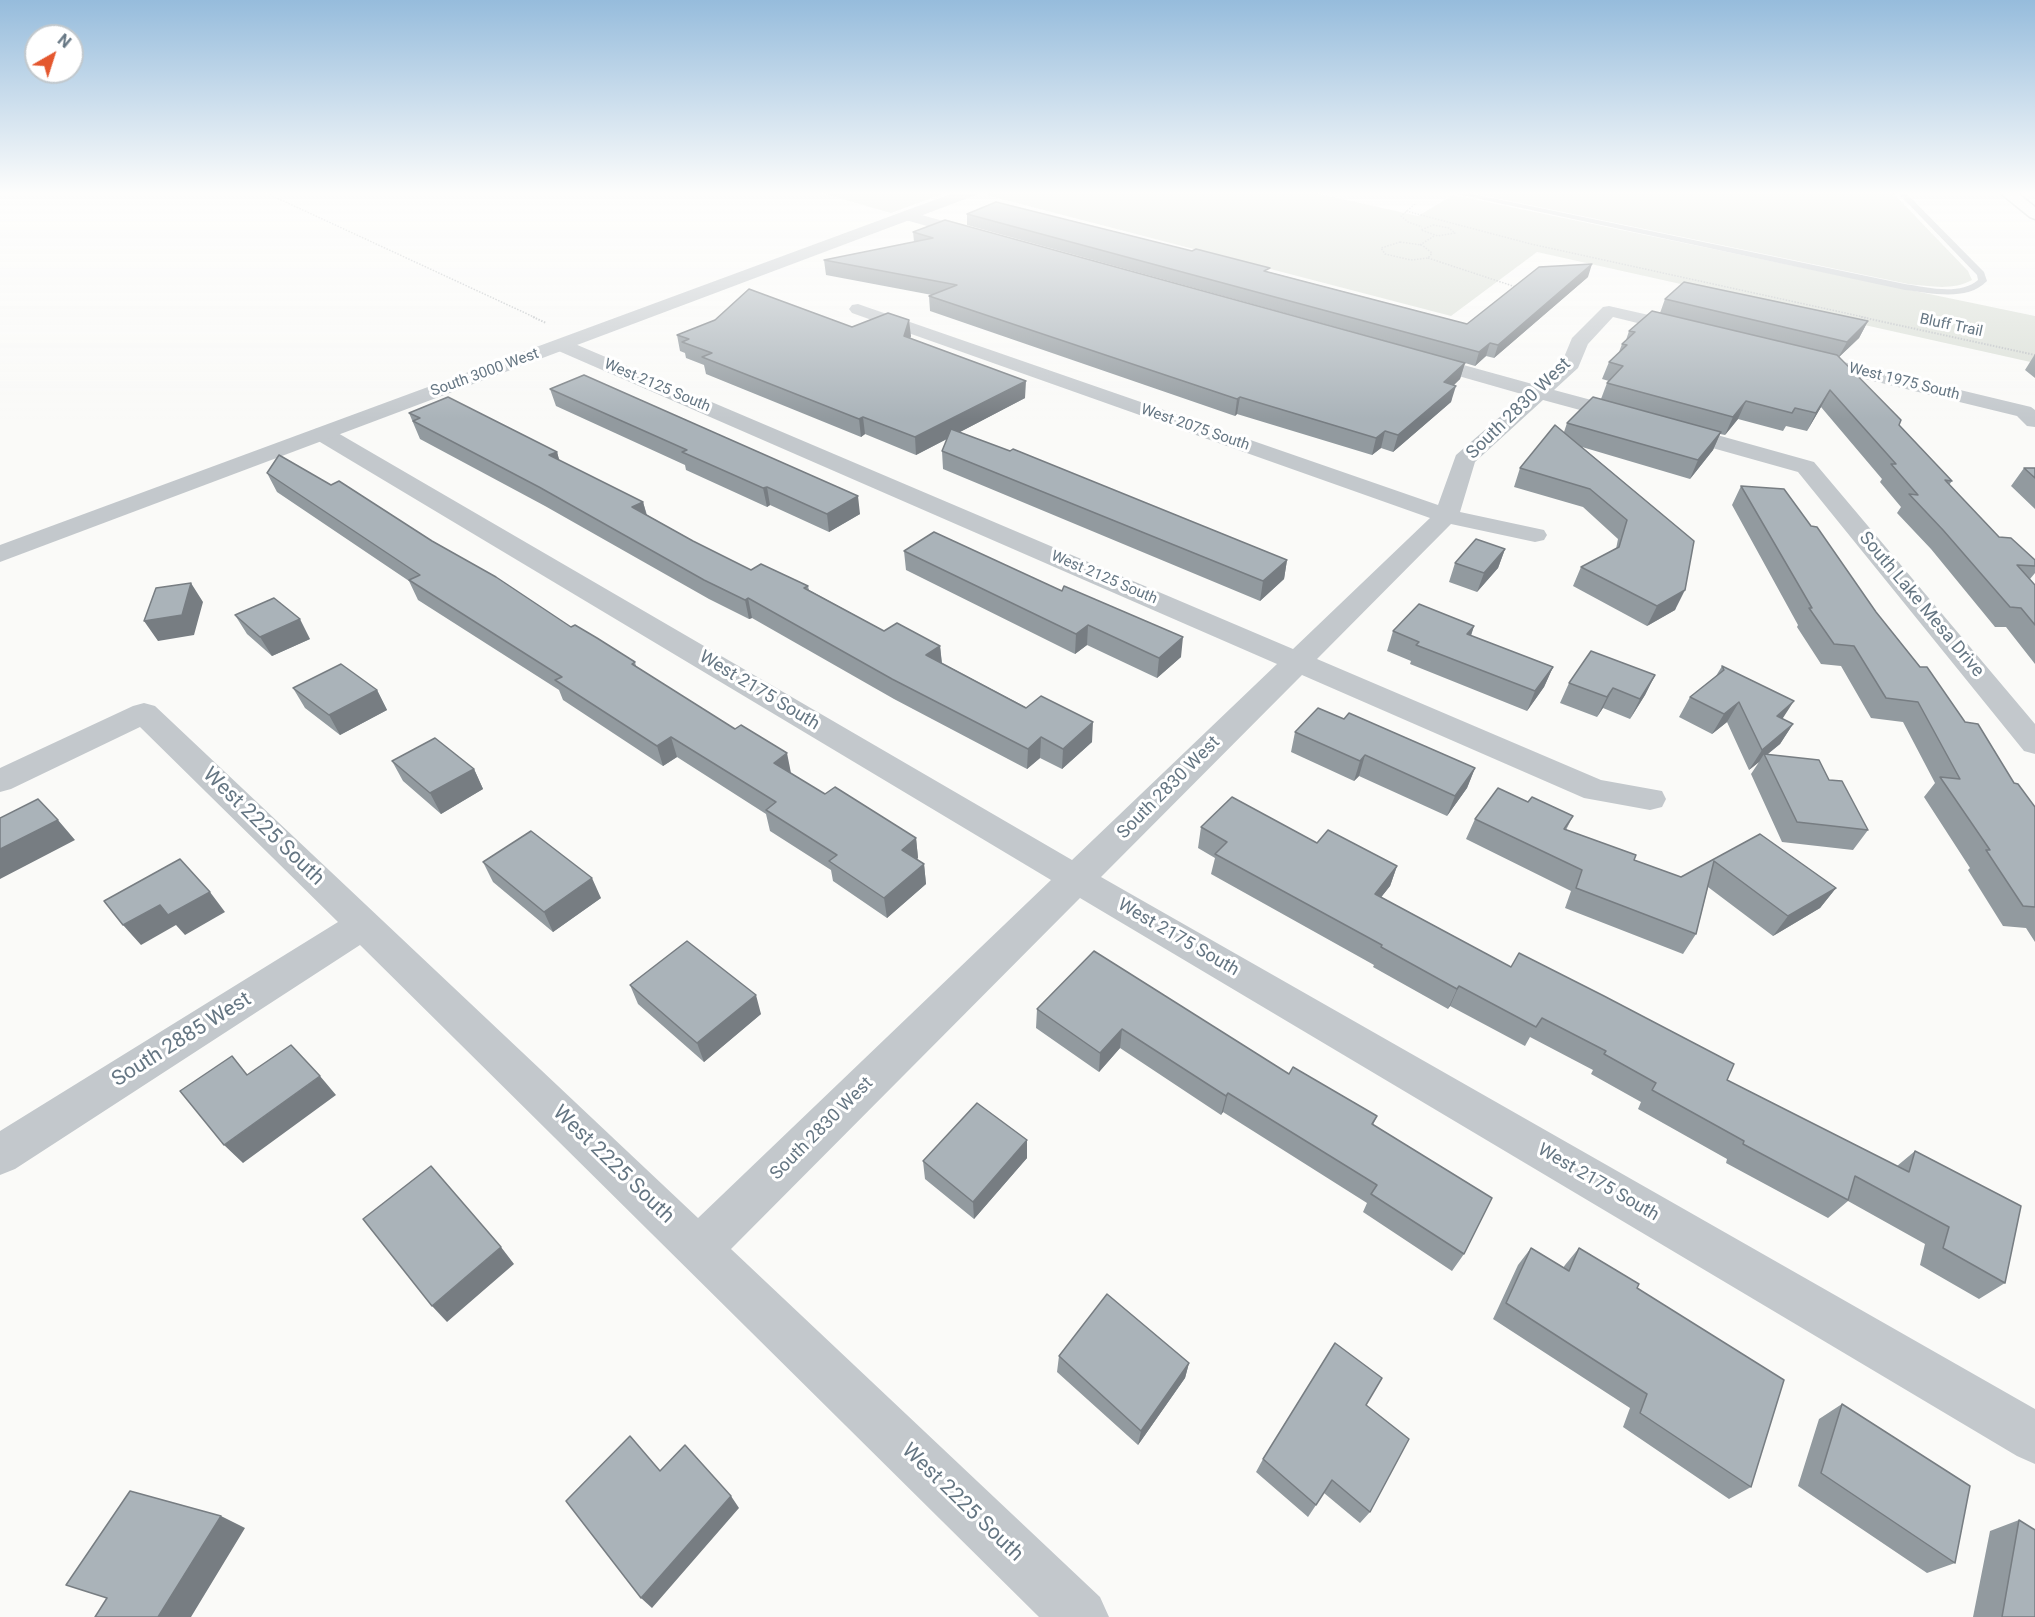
<!DOCTYPE html>
<html>
<head>
<meta charset="utf-8">
<style>
	body { margin:0 }
	#map { position:relative; width:2035px; height:1617px; overflow:hidden; background:#fafaf8; font-family:Roboto,sans-serif }
	canvas { display:block }
	.north { position:absolute; left:24px; top:24px; width:60px; height:60px; box-sizing:border-box; background:#fff; border:2px solid #c1c8cd; border-radius:50%; rotate:39deg; font-size:16px; font-weight:700; line-height:24px; text-align:center; color:#657683 }
	.north::after { content:''; display:block; margin:auto; width:21px; height:27px; background:#e4572e; clip-path:polygon(50% 0,100% 100%,50% 72%,0 100%) }
</style>
</head>
<body>
<div id="map">
<canvas width="2035" height="1617"></canvas>
<div class="north">N</div>
</div>
<script>
const context = document.querySelector('canvas').getContext('2d');
context.lineJoin = 'round';
function fillPath(path, color) {
  context.fillStyle = color;
  context.fill(path, 'evenodd');
}
function trace(path, color, width, dash) {
  context.strokeStyle = color;
  context.lineWidth = width;
  context.lineCap = dash ? 'butt' : 'round';
  context.setLineDash(dash || []);
  context.stroke(path);
}
function drawText(font, color, halo, rows, align = 'center') {
  context.font = font + ' Roboto,sans-serif';
  context.lineWidth = 6;
  context.setLineDash([]);
  context.textBaseline = 'middle';
  context.strokeStyle = halo;
  context.fillStyle = color;
  for (const [text, x, y, turn = 0] of rows) {
    context.save();
    context.translate(x, y);
    context.rotate((+turn || 0) * Math.PI / 180);
    context.textAlign = isNaN(turn) ? turn : align;
    if (halo) context.strokeText(text, 0, 0);
    context.fillText(text, 0, 0);
    context.restore();
  }
}
fillPath(new Path2D(`
	M818 192H948L891 213Z
	M993 192H1311L1418 216 1453 195 2035 316V363L1537 252 1451 316 986 195Z
	M1467 192H1892L1968 271 1972 280C1953 291 1929 286 1908 284Z`), '#dadfd7');
const motorway = new Path2D(`
	M1999 192H2016L2035 207V219L2030 217Z`);
trace(motorway, '#b4b9bd', 3);
trace(new Path2D(`
	M264 192 536 318
	M1415 204 1401 216 1408 222 1422 227
	M1406 211 1531 244 1868 318
	M1433 225 1449 228 1455 233 1438 236 1421 230Z
	M1400 242 1422 245 1432 253 1428 258 1411 260 1385 254 1381 248Z
	M1420 245 1434 236
	M1428 258 1519 288`), '#bbbfc2', 1.5, [1.5, 1.5]);
trace(new Path2D(`
	M533 317 546 323
	M1861 317 2035 355`), '#bbbfc2', 2, [1.5, 1.5]);
fillPath(new Path2D(`
	M1447 192H1463L1905 284C1927 287 1959 296 1978 280L1977 275 1897 192H1905L1984 272 1987 281C1967 302 1930 293 1905 290Z`), '#c3c8cc');
fillPath(new Path2D(`
	M907 211 983 232 985 235 977 240 902 219 899 216 902 213Z
	M858 304 1438 505 1456 455 1525 395 1413 363 1410 359 1413 355 1420 353 1536 385 1562 362 1572 338 1603 307 1609 306 1693 325 1695 329 1693 333 1686 335 1613 317 1588 344 1578 368 1554 390 1636 412 1639 417 1636 422 1628 423 1543 400 1475 462 1460 512 1544 530 1547 535 1544 540 1535 542 1451 524 1317 659 1601 780 1662 791 1666 799 1662 807 1650 810 1584 798 1302 675 1101 877 2035 1409V1464L2017 1456 1080 898 731 1249 1100 1597 1109 1617H1039L360 945 15 1169 0 1175V1131L338 922 140 727 11 789 0 792V768L133 706 144 703 155 706 698 1218 1051 880 315 439 312 434 315 429 323 427 331 429 1072 860 1277 664 554 349 551 345 554 341H568L1293 649 1430 518 852 313 849 309 852 305Z
	M1806 353 2031 407 2035 410V427L2027 426 2017 416 1799 363 1796 359 1799 355Z
	M1674 423 1814 462 2035 724V754L2024 751 1798 472 1666 435 1663 430 1666 425Z`), '#c3c8cc');
fillPath(new Path2D(`
	M956 192H978L976 195 0 562V545Z`), '#c3c8cc');
fillPath(motorway, '#fff');
fillPath(new Path2D(`
	M967 214 1269 272 1467 324 1588 277 1494 358 1486 356 1475 366 1465 363 1460 379 1454 385 1451 402 1393 452 1381 448 1372 455 1237 414 1235 416 930 311 929 296 932 295 826 275 824 260 914 242 913 232 1400 345 967 225Z
	M1665 299 1868 321 1859 338 1839 357 1899 425 1952 481 1949 485 1999 537 2035 560V573L2030 579 2035 585V664L2006 627H1995L1931 549 1897 513 1901 507 1880 482 1882 479 1821 407 1807 431 1786 426 1783 431 1738 419 1725 435 1720 434 1713 450 1690 479 1582 447 1694 541 1675 610 1647 626 1573 586 1581 567 1616 549 1618 539 1583 507 1514 487 1520 468 1564 432 1567 423 1601 399 1607 383 1609 381 1602 379 1609 362 1619 352 1622 344 1626 340 1629 331 1660 313Z
	M852 327 911 336 910 338 1025 398 960 432 1287 560 1284 579 1260 601 943 469 942 451 947 439 916 455 865 434 861 437 706 374 704 365 686 358 685 353 680 351 677 335Z
	M2035 354V378L2025 370Z
	M550 389 860 514 829 532 770 505 767 507 686 470 685 465 556 406Z
	M409 413 557 452 559 460 643 502 647 515 693 541 751 570 808 586 809 590 884 631 940 646 942 663 1092 742 1062 769 1040 758 1027 769 894 699 752 618 749 619 709 599 545 506 420 439Z
	M2024 468H2035V509L2011 486Z
	M267 473 432 541 571 627 635 662 636 666 791 774 825 794 916 838 918 858 917 859 924 864 926 884 887 918 833 881 831 870 770 831 766 814 677 757 663 766 563 700 559 690 418 600 409 581 277 492Z
	M1741 486 1811 526 1876 612 2014 783 2035 807V942L2026 928 2003 926 1968 870 1970 868 1924 797 1935 783 1903 722 1871 718 1841 666 1821 664 1797 627 1798 625 1732 505Z
	M1505 549 1498 568 1477 592 1449 582 1455 563Z
	M904 551 1181 657 1157 678 1087 645 1075 654 906 570Z
	M235 615 310 639 272 656 247 634Z
	M1474 626 1471 636 1553 667 1544 687 1527 711 1410 664 1411 661 1387 651 1393 631Z
	M1722 666 1783 719 1793 724 1780 744 1768 754 1829 780 1868 830 1853 850 1782 842 1751 774 1759 762 1749 770 1727 722 1712 734 1679 717 1690 697 1716 676Z
	M1655 675 1645 695 1630 719 1603 708 1597 717 1560 703 1569 683Z
	M293 688 377 690 387 710 340 735 305 708Z
	M1344 719 1475 768 1467 788 1447 816 1359 776 1354 781 1291 752 1295 732Z
	M392 761 474 769 483 789 441 814 403 781Z
	M1528 802 1573 816 1566 830 1634 860 1681 877 1760 834 1836 888 1820 908 1773 936 1708 887 1696 934 1683 954 1565 908 1571 891 1466 839 1475 819Z
	M1201 827 1317 843 1397 866 1390 886 1381 897 1511 967 1727 1080 1897 1166 1915 1151 2005 1283 1979 1299 1920 1265 1925 1244 1848 1201 1828 1218 1726 1163 1727 1159 1638 1109 1641 1102 1591 1074 1593 1070 1530 1037 1525 1046 1450 1006 1448 1009 1373 967 1374 965 1211 874 1215 858 1198 848Z
	M483 862 601 898 553 932 493 882Z
	M1094 951 1289 1074 1377 1116 1373 1125 1464 1254 1452 1271 1363 1212 1367 1203 1223 1112 1221 1115 1120 1048 1099 1072 1036 1028 1037 1009Z
	M630 985 761 1014 704 1062 638 1004Z
	M1027 1158 974 1219 925 1179 923 1161Z
	M1531 1248 1563 1268 1565 1265 1579 1248 1637 1288 1751 1487 1729 1499 1623 1427 1630 1408 1493 1319 1518 1265Z
	M1059 1356 1189 1363 1185 1378 1138 1445 1057 1372Z
	M1842 1404 1955 1563 1927 1573 1798 1486 1819 1419Z
	M1366 1405 1370 1512 1360 1523 1324 1493 1308 1517 1256 1472 1263 1459Z
	M2019 1520 2035 1617H1973L1990 1531Z`), '#929a9f');
fillPath(new Path2D(`
	M1592 264 1588 277 1494 358 1498 345Z
	M909 320 911 336 905 352 904 336Z
	M1868 321 1859 338 1838 358 1847 342Z
	M1490 343 1486 356 1475 366 1479 352Z
	M1465 363 1460 379 1439 399 1444 382Z
	M1026 381 1025 398 916 455 915 437Z
	M1456 386 1451 402 1393 452 1398 435Z
	M1830 390 1821 407 1807 431 1816 413Z
	M1240 397 1237 414 1235 416 1237 399Z
	M1746 401 1738 419 1725 435 1733 417Z
	M863 417 865 434 861 437 859 419Z
	M1385 431 1381 448 1372 455 1376 438Z
	M1721 432 1713 450 1690 479 1698 460Z
	M557 452 562 470 549 455Z
	M767 487 770 505 767 507 763 488Z
	M858 496 860 514 829 532 827 514Z
	M643 502 648 521 632 507Z
	M1505 549 1498 568 1477 592 1484 573Z
	M1287 560 1284 579 1260 601 1263 581Z
	M191 583 203 602 194 635 158 641 144 621Z
	M1685 590 1675 610 1647 626 1657 606Z
	M748 598 752 618 749 619 745 600Z
	M300 619 310 639 272 656 260 637Z
	M1088 625 1087 645 1075 654 1076 634Z
	M1474 626 1467 646V634Z
	M1183 637 1181 657 1157 678 1159 658Z
	M940 646 942 666 926 655Z
	M1553 667 1544 687 1527 711 1535 691Z
	M1655 675 1645 695 1630 719 1640 699Z
	M1613 688 1603 708 1597 717 1607 697Z
	M377 690 387 710 340 735 329 715Z
	M1794 701 1781 721 1777 716Z
	M1739 702 1727 722 1712 734 1724 714Z
	M1093 722 1092 742 1062 769 1063 749Z
	M1793 724 1780 744 1765 756 1764 754 1759 762 1749 770 1762 750Z
	M671 737 677 757 663 766 657 746Z
	M1041 737 1040 758 1027 769 1028 749Z
	M787 753 791 773 778 784 774 763Z
	M1365 755 1359 776 1354 781 1360 761Z
	M1475 768 1467 788 1447 816 1455 796Z
	M474 769 483 789 441 814 430 793Z
	M58 820 75 840 0 879V849Z
	M916 838 918 858 904 870 902 850Z
	M924 864 926 884 887 918 884 898Z
	M1397 866 1390 886 1368 914 1375 894Z
	M592 878 601 898 553 932 544 912Z
	M1836 888 1820 908 1773 936 1788 916Z
	M210 892 225 912 185 935 176 925 141 945 123 925 160 905Z
	M1459 986 1450 1006 1448 1009 1457 989Z
	M756 995 761 1014 704 1062 697 1043Z
	M1122 1029 1120 1048 1099 1072 1100 1053Z
	M320 1076 336 1095 243 1163 224 1145Z
	M1228 1093 1223 1112 1221 1115 1226 1096Z
	M1027 1140V1158L974 1219 973 1202Z
	M501 1247 514 1264 447 1322 432 1306Z
	M1189 1363 1185 1378 1138 1445 1141 1431Z
	M731 1496 739 1508 652 1608 641 1598Z
	M221 1516 245 1528 191 1617H158Z`), '#777d82');
const building = new Path2D(`
	M996 202 1192 251 1196 249 1270 268 1264 271 1467 324 1539 267 1592 264 1498 345 1490 343 1479 352 967 214Z
	M945 220 1465 363 1444 382 1456 386 1398 435 1385 431 1376 438 1240 397 1237 399 929 296 957 285 824 260 933 238 913 232Z
	M1684 282 1868 321 1847 342 1665 299Z
	M749 289 852 327 888 313 909 320 904 336 1026 381 915 437 863 417 859 419 702 357 712 353 682 342 689 339 677 335 715 320Z
	M1652 311 1837 355 1901 420 1899 425 1952 481 1945 480 1999 537 2011 538 2035 560V566L2017 565 2035 585V625L2021 608 2010 607 1943 530 1909 494 1918 495 1891 464H1896L1830 390 1816 413 1795 408 1792 413 1746 401 1733 417 1607 383 1623 366 1609 362 1627 345 1622 344 1635 332 1629 331Z
	M584 375 858 496 827 514 767 487 763 488 682 452 687 450 550 389Z
	M448 397 557 452 549 455 643 502 632 507 693 541 751 570 761 564 808 586 804 588 884 631 897 623 940 646 926 655 1026 708 1041 696 1093 722 1063 749 1041 737 1028 749 892 679 748 598 745 600 704 580 539 487 413 421 420 418 409 413Z
	M1593 397 1721 432 1698 460 1567 423Z
	M1555 425 1694 541 1685 590 1657 606 1581 567 1619 547 1627 520 1590 489 1520 468Z
	M951 429 1010 451 1013 449 1287 560 1263 581 942 451Z
	M279 455 331 485 339 481 432 541 496 577 571 627 575 625 597 638 635 662 632 664 735 729 741 725 787 753 774 763 825 794 835 787 916 838 902 850 924 864 884 898 829 861 837 855 766 810 776 802 671 737 657 746 555 680 562 677 409 580 420 575 267 473Z
	M2024 468H2035V478Z
	M1741 486 1784 489 1811 526 1817 527 1876 612 1920 667H1927L1965 722 1978 724 2014 783 2018 784 2035 807V907L2023 906 1986 850H1990L1940 777 1960 779 1918 702 1886 698 1854 646 1834 644 1809 608H1812Z
	M934 532 1062 591 1064 586 1183 637 1159 658 1088 625 1076 634 904 551Z
	M1476 539 1505 549 1484 573 1455 563Z
	M191 583 182 615 144 621 156 588Z
	M274 598 300 619 260 637 235 615Z
	M1419 604 1474 626 1467 634 1553 667 1535 691 1416 645 1419 642 1393 631Z
	M1591 651 1655 675 1640 699 1613 688 1607 697 1569 683Z
	M341 664 377 690 329 715 293 688Z
	M1722 666 1794 701 1777 716 1793 724 1762 750 1739 702 1724 714 1690 697 1724 670Z
	M1318 708 1344 719 1349 713 1475 768 1455 796 1365 755 1360 761 1295 732Z
	M435 738 474 769 430 793 392 761Z
	M1764 754 1819 760 1829 780 1842 781 1868 830 1797 822Z
	M1498 788 1528 802 1532 797 1573 816 1564 829 1636 855 1634 860 1681 877 1760 834 1836 888 1788 916 1714 861 1696 934 1576 888 1582 870 1475 819Z
	M1232 797 1317 843 1328 830 1397 866 1375 894 1511 967 1519 953 1604 996 1734 1064 1727 1080 1909 1172 1915 1151 2021 1206 2005 1283 1943 1248 1949 1227 1855 1176 1848 1200 1743 1144 1744 1141 1652 1090 1656 1083 1604 1054 1606 1051 1542 1018 1536 1027 1459 986 1457 989 1381 947 1382 945 1215 854 1227 842 1201 827Z
	M38 799 58 820 0 849V818Z
	M531 831 592 878 544 912 483 862Z
	M180 859 210 892 168 915 160 905 123 925 104 901Z
	M687 941 756 995 697 1043 630 985Z
	M1094 951 1289 1074 1293 1067 1377 1116 1372 1124 1492 1198 1464 1254 1371 1194 1377 1185 1228 1093 1226 1096 1122 1029 1100 1053 1037 1009Z
	M291 1045 320 1076 224 1145 180 1091 232 1056 247 1075Z
	M977 1103 1027 1140 973 1202 923 1161Z
	M431 1166 501 1247 432 1306 363 1219Z
	M1531 1248 1569 1271 1579 1248 1639 1284 1637 1288 1784 1380 1751 1487 1640 1413 1647 1394 1506 1303Z
	M1107 1294 1189 1363 1141 1431 1059 1356Z
	M1335 1343 1382 1378 1366 1405 1409 1439 1370 1512 1332 1480 1316 1505 1263 1459Z
	M1842 1404 1970 1486 1955 1563 1821 1473Z
	M630 1436 660 1471 685 1445 731 1496 641 1598 566 1501Z
	M130 1491 221 1516 158 1617H95L107 1598 66 1585Z
	M2019 1520 2035 1530V1617H2002Z`);
fillPath(building, '#aab3b9');
trace(building, '#777d82', 1.5);
const sky = context.createLinearGradient(0, 0, 0, 419);
sky.addColorStop(0, '#96bcdc');
sky.addColorStop(0.46, '#fdfdfc');
sky.addColorStop(1, '#fdfdfc00');
context.fillStyle = sky;
context.fillRect(0, 0, 2035, 419);
drawText('15px', '#657683', '#fff', [
	["Bluff Trail",1951,326,12],
	["South 3000 West",485,373,-20],
	["West 1975 South",1904,382,14],
	["West 2125 South",657,386,23],
	["West 2075 South",1195,428,19],
	["West 2125 South",1104,578,23]
]);
drawText('18px', '#657683', '#fff', [
	["South 2830 West",1519,409,-44],
	["South Lake Mesa Drive",1921,605,50],
	["West 2175 South",759,691,31],
	["South 2830 West",1169,788,-45],
	["West 2175 South",1178,938,30],
	["South 2830 West",822,1129,-45],
	["West 2175 South",1598,1183,30]
]);
drawText('21px', '#657683', '#fff', [
	["West 2225 South",263,827,44],
	["South 2885 West",182,1040,-32],
	["West 2225 South",613,1165,44],
	["West 2225 South",962,1503,44]
]);
</script>
</body>
</html>
